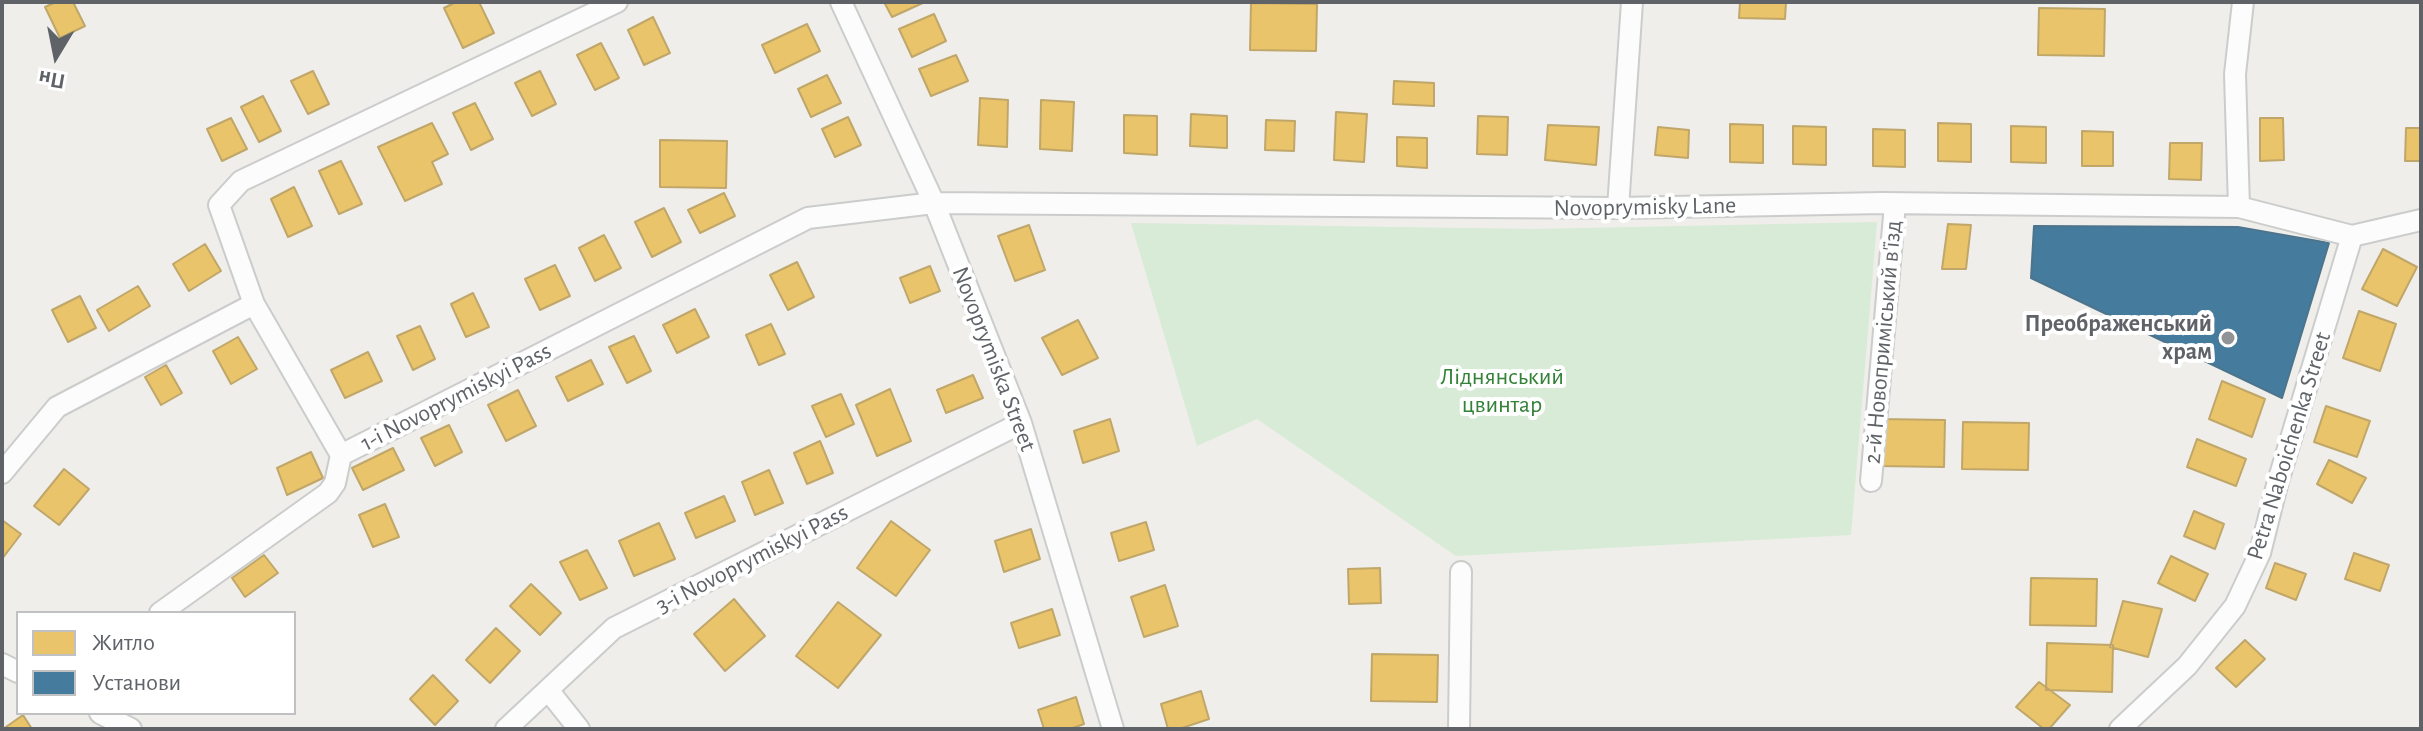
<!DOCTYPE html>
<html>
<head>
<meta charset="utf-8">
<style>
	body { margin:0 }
	#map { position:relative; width:2423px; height:731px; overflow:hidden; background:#efeeea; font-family:"Alegreya Sans",sans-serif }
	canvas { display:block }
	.frame { position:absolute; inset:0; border:4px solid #5f6368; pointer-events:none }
	.legend { position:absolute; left:16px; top:611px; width:280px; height:104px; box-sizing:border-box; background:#fff; border:2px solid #bfc1c3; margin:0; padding:10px 14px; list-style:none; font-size:24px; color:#5f6368 }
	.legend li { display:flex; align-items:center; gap:16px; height:40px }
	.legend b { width:40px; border:2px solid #bfc1c3 }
	.north { position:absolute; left:16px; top:16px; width:80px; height:80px; -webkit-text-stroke:6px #fff; paint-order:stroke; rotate:190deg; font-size:22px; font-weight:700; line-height:32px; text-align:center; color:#5f6368 }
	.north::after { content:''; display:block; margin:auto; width:28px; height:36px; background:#5f6368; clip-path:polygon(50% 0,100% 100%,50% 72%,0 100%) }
</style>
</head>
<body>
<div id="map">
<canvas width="2423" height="731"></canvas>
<div class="frame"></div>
<ul class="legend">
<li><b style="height:22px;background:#e9c46a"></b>Житло</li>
<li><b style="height:22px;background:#457b9d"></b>Установи</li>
</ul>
<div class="north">Пн</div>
</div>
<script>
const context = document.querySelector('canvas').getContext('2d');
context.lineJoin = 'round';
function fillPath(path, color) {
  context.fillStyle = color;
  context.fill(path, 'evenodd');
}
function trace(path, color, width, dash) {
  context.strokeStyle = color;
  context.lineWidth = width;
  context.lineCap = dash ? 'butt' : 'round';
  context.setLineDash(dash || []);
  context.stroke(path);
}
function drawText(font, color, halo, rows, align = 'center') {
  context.font = font + ' "Alegreya Sans",sans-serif';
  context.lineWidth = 8;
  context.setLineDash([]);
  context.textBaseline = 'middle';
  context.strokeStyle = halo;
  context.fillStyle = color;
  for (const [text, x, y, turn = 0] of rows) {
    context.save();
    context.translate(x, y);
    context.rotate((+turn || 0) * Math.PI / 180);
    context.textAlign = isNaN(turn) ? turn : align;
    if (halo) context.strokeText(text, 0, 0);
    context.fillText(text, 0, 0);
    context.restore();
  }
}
fillPath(new Path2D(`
	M1877 222 1851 535 1456 556 1257 419 1197 446 1131 223 1534 229Z`), '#d8ebd6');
const homes = new Path2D(`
	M56 2H73L85 26 60 38 45 7Z
	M456 2H479L494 33 463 48 444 8Z
	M884 2H925L892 17Z
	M1740 2H1786L1785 19 1739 18Z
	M1251 3 1317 4 1316 51 1250 50Z
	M2039 8 2105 9 2104 56 2038 55Z
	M934 14 946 41 912 57 899 29Z
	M653 17 670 53 644 65 628 30Z
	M807 24 820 51 775 73 762 45Z
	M601 43 619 78 595 90 577 55Z
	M956 55 968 81 931 96 919 69Z
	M313 71 329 104 308 114 291 81Z
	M540 71 556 104 532 116 515 83Z
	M827 75 841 103 811 117 798 89Z
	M1394 81 1434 83V106L1393 104Z
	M263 96 281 131 259 142 241 107Z
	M980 98 1008 100 1007 147 978 145Z
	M1041 100 1074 102 1072 151 1040 149Z
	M475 103 493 139 471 150 453 113Z
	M1336 112 1367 114 1364 162 1334 160Z
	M1191 114 1227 116V148L1190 146Z
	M1124 115 1157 116V155L1124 153Z
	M1478 116 1508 117 1507 155 1477 154Z
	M848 117 861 145 835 157 822 129Z
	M231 118 247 149 222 161 207 129Z
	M2260 118H2283L2284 160 2260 161Z
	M1266 120 1295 121 1294 151 1265 150Z
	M432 123 448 154 432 162 442 184 405 201 378 147Z
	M1938 123 1971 124V162L1938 161Z
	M1730 124 1763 125V163L1730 162Z
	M1548 125 1599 127 1596 165 1545 160Z
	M1793 126 1826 127V165L1793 164Z
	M2011 126 2046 127V163L2011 162Z
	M1658 127 1689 130 1688 158 1655 155Z
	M2406 128H2421V161H2405Z
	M1873 129 1905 130V167L1873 166Z
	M2082 131 2113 132V166H2082Z
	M1397 137 1427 138V168L1397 166Z
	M660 140 727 141 726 188 660 187Z
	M2170 143H2202L2201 180 2169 179Z
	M341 161 362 204 339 214 319 171Z
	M294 187 312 226 288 237 271 199Z
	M724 193 735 216 700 233 688 210Z
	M664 208 681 242 652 257 635 222Z
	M1948 224 1971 225 1966 269H1942Z
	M1029 225 1045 270 1015 281 998 236Z
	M2235 231 2266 258 2244 280 2214 250Z
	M604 235 621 268 595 281 579 248Z
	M205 244 221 271 189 291 173 264Z
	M2383 249 2417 267 2397 306 2362 289Z
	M797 262 814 297 788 310 770 275Z
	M555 265 570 296 540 310 525 279Z
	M930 266 940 291 910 303 900 278Z
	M138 286 150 306 109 331 97 310Z
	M473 293 489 327 466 337 451 304Z
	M80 296 96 328 68 342 52 310Z
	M695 309 709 337 677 353 663 325Z
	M2359 311 2396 324 2380 371 2343 358Z
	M1078 320 1098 358 1062 375 1042 338Z
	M771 324 785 354 759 365 746 335Z
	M420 326 435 359 413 370 397 336Z
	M634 336 651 371 627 383 609 347Z
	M238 337 257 369 231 384 213 351Z
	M368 352 382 381 345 398 331 370Z
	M591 360 603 384 568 401 556 377Z
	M166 365 182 393 161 405 145 377Z
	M973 375 983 398 946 413 937 390Z
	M2222 381 2265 399 2252 437 2209 419Z
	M890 389 911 441 877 456 856 405Z
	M518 390 536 426 506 441 488 405Z
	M841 394 854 424 826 437 812 406Z
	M2326 406 2370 421 2357 457 2314 442Z
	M1110 419 1119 451 1083 463 1074 431Z
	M1879 419 1945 420 1944 467 1878 466Z
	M1963 422 2029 423 2028 470 1962 469Z
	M449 425 462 452 435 466 421 438Z
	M2197 439 2246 459 2236 486 2187 467Z
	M820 441 833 473 807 484 794 453Z
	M393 448 404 470 363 490 352 468Z
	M311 452 323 478 287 495 277 468Z
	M2329 460 2366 478 2352 503 2317 484Z
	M64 469 89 489 59 525 34 506Z
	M769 470 783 503 755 515 742 482Z
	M724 496 735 521 696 538 685 513Z
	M385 504 399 537 373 547 359 515Z
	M2194 511 2224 524 2215 549 2184 536Z
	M2 520 21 534 2 559Z
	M891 521 930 550 896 596 857 568Z
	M1146 522 1154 550 1119 561 1111 533Z
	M659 523 675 559 634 576 619 541Z
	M1031 529 1040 559 1004 572 995 541Z
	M587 550 607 588 580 600 560 562Z
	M2354 553 2389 565 2380 591 2345 579Z
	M264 555 278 573 245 597 232 578Z
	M2171 556 2208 574 2195 601 2158 583Z
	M2275 563 2306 574 2296 600 2266 588Z
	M1380 568 1381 603 1349 604 1348 569Z
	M2031 578 2097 579 2096 626 2030 625Z
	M531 584 561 613 540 635 510 606Z
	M1165 585 1178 626 1144 637 1131 597Z
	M734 599 765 636 725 671 694 634Z
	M2123 601 2162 609 2148 657 2110 647Z
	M838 602 881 635 838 688 796 656Z
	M1052 609 1060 635 1019 648 1011 623Z
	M496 628 520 651 490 683 466 660Z
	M2245 640 2265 659 2236 687 2216 668Z
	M2047 643 2113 645 2112 692 2046 690Z
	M1372 654 1438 655 1437 702 1371 701Z
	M433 675 458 701 435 725 410 699Z
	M2039 682 2070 705 2049 729H2044L2016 707Z
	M1201 691 1209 719 1179 729H1168L1161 704Z
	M1076 697 1084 724 1070 729H1044L1038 710Z
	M23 715 32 729H3Z`);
fillPath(homes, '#e9c46a');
trace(homes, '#c0a769', 2);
const public = new Path2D(`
	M2034 226 2238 227 2329 243 2282 398 2031 278Z`);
fillPath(public, '#457b9d');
trace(public, '#4d748d', 2);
const minor = new Path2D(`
	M617 2 241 181 219 205 254 304 341 455 808 218 934 203 1618 208 1883 203 2239 207 2352 236 2421 220
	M841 2 934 203 1021 423 1113 729
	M2239 207 2235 74 2243 2
	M1618 208 1632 2
	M2 473 57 407 254 304
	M1871 481 1895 204
	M160 613 328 493 335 483 341 455
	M2 664 18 672
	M548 690 579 729
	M100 713 131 729
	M506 729 614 628 1021 423
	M1459 729 1461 572
	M2120 729 2187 666 2235 606 2260 553 2277 485 2352 236`);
trace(minor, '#cbcccc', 24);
trace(minor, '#fdfcfc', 20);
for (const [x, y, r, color] of [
	[2228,338,8,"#919496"]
]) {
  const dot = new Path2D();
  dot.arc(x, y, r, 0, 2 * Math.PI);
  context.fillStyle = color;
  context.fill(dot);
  trace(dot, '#fff', 3);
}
drawText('24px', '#5f6368', '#fff', [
	["Novoprymisky Lane",1645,207,-1],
	["2-й Новоприміський в'їзд",1883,342,-85],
	["Novoprymiska Street",994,359,69],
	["1-i Novoprymiskyi Pass",456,397,-27],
	["Petra Naboichenka Street",2289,446,-73],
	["3-i Novoprymiskyi Pass",752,559,-27]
]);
drawText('bold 24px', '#5f6368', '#fff', [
	["Преображенський",2212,324],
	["храм",2212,352]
], 'right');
drawText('24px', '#348238', '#fff', [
	["Ліднянський",1502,377],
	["цвинтар",1502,405]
]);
</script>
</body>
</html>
